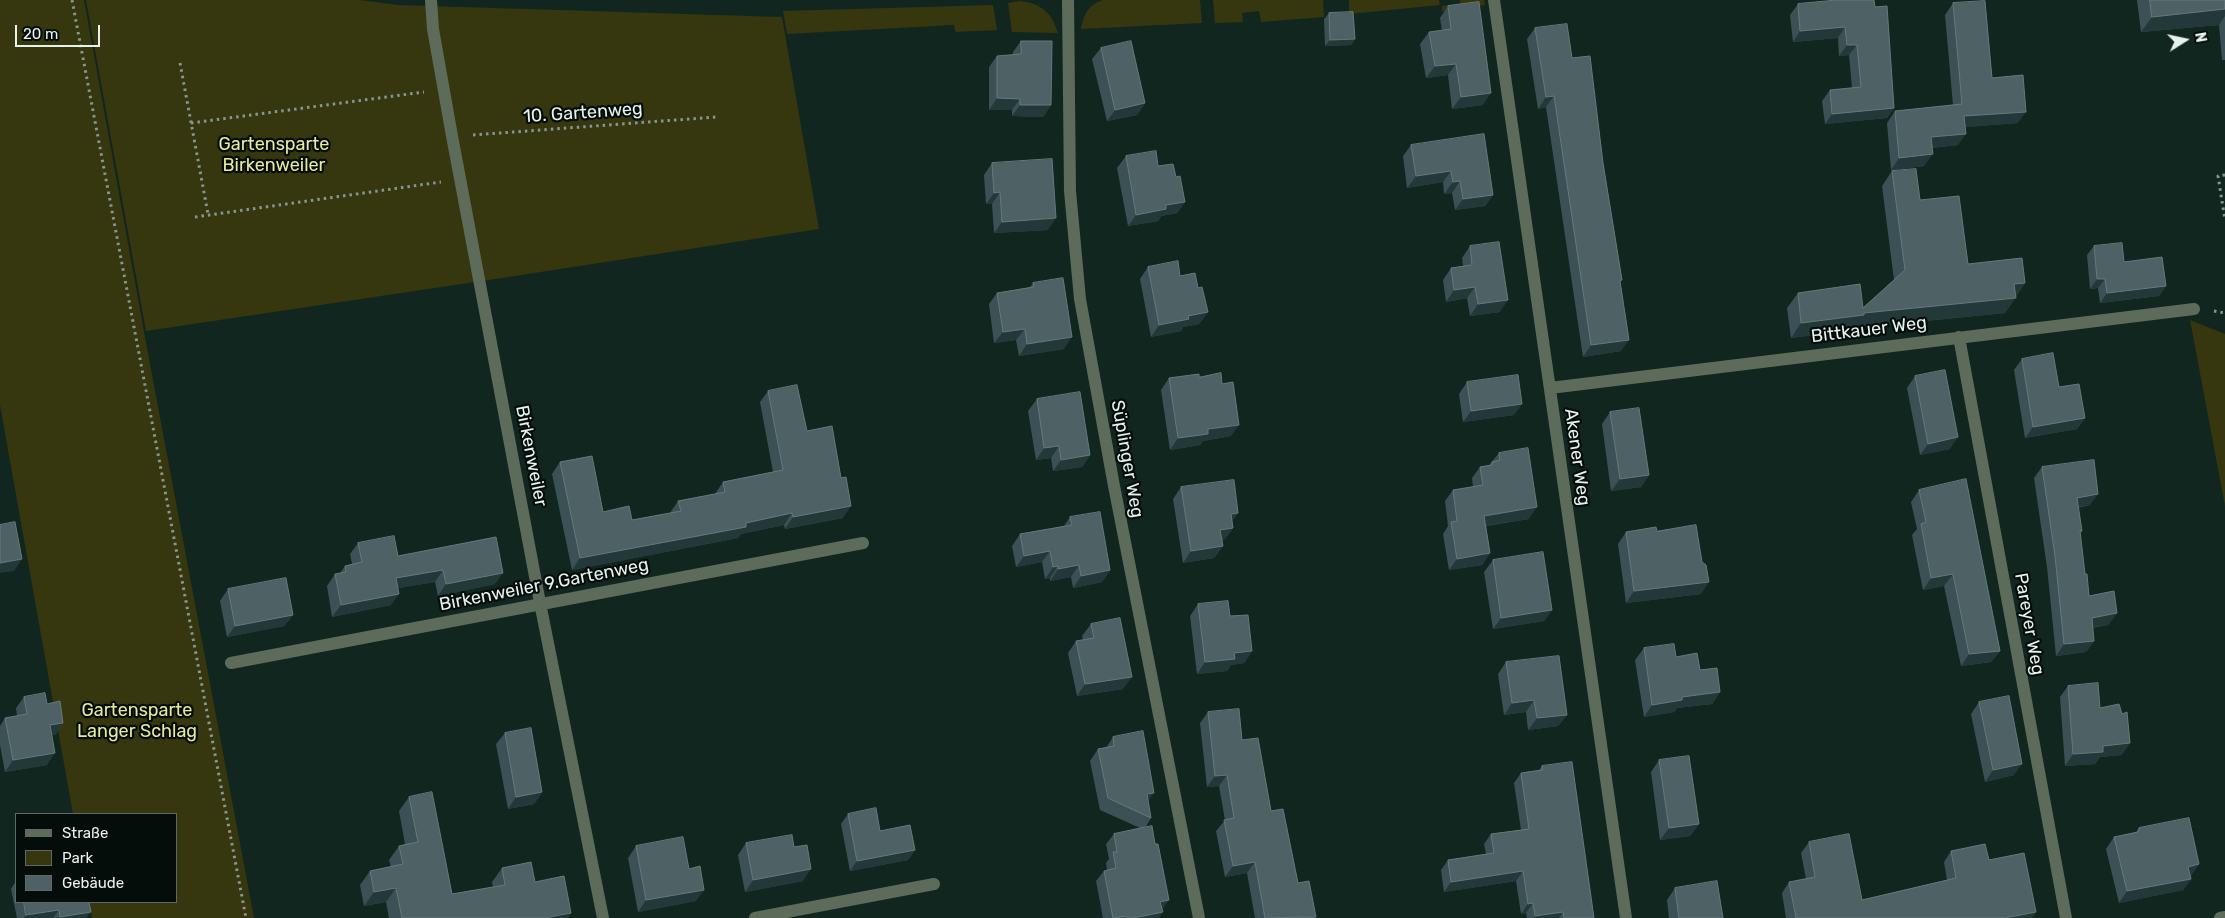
<!DOCTYPE html>
<html>
<head>
<meta charset="utf-8">
<style>
	body { margin:0 }
	#map { position:relative; width:2225px; height:918px; overflow:hidden; background:#122620; font-family:Rubik,sans-serif }
	canvas { display:block }
	.legend { position:absolute; left:15px; top:813px; width:162px; height:90px; box-sizing:border-box; background:#050d0a; border:1px solid #5f6965; margin:0; padding:6px 9px; list-style:none; font-size:15px; color:#e6f2ee }
	.legend li { display:flex; align-items:center; gap:10px; height:25px }
	.legend b { width:25px; border:1px solid #5f6965 }
	.north { position:absolute; left:2160px; top:15px; width:50px; height:50px; -webkit-text-stroke:4px #050d0a; paint-order:stroke; rotate:80deg; font-size:14px; font-weight:700; line-height:20px; text-align:center; color:#e6f2ee }
	.north::after { content:''; display:block; margin:auto; width:18px; height:22px; background:#e6f2ee; clip-path:polygon(50% 0,100% 100%,50% 72%,0 100%) }
	.scale { position:absolute; left:15px; top:25px; width:85px; height:22px; box-sizing:border-box; border:2px solid #e6f2ee; border-top:0; padding-left:6px; font-size:15px; line-height:18px; white-space:nowrap; color:#e6f2ee; -webkit-text-stroke:4px #050d0a; paint-order:stroke }
</style>
</head>
<body>
<div id="map">
<canvas width="2225" height="918"></canvas>
<ul class="legend">
<li><b style="height:6px;background:#5d6b5b"></b>Straße</li>
<li><b style="height:14px;background:#36360f"></b>Park</li>
<li><b style="height:14px;background:#4e6265"></b>Gebäude</li>
</ul>
<div class="north">N</div>
<div class="scale">20 m</div>
</div>
<script>
const context = document.querySelector('canvas').getContext('2d');
context.lineJoin = 'round';
function fillPath(path, color) {
  context.fillStyle = color;
  context.fill(path, 'evenodd');
}
function trace(path, color, width, dash) {
  context.strokeStyle = color;
  context.lineWidth = width;
  context.lineCap = dash ? 'butt' : 'round';
  context.setLineDash(dash || []);
  context.stroke(path);
}
function drawText(font, color, halo, rows, align = 'center') {
  context.font = font + ' Rubik,sans-serif';
  context.lineWidth = 4.5;
  context.setLineDash([]);
  context.textBaseline = 'middle';
  context.strokeStyle = halo;
  context.fillStyle = color;
  for (const [text, x, y, turn = 0] of rows) {
    context.save();
    context.translate(x, y);
    context.rotate((+turn || 0) * Math.PI / 180);
    context.textAlign = isNaN(turn) ? turn : align;
    if (halo) context.strokeText(text, 0, 0);
    context.fillText(text, 0, 0);
    context.restore();
  }
}
fillPath(new Path2D(`
	M0 0H84L144 332 254 918H92L89 902H176V814H73L0 405Z
	M86 0H359L398 5 782 17 819 229 502 278 146 331Z
	M1103 0H1200L1202 23 1081 29C1084 14 1088 5 1103 0Z
	M1213 0H1323L1324 17 1261 22 1259 11 1242 13 1243 22 1215 23Z
	M1349 0H1439L1440 5 1349 14Z
	M1460 0H1484L1485 5 1442 11V6L1460 4Z
	M1020 1C1041 3 1052 13 1058 33L1012 32 1008 3Z
	M993 5 997 30 955 32 954 25 787 34 783 11Z
	M2190 320 2225 334V506Z`), '#36360f');
trace(new Path2D(`
	M72 0 246 918
	M180 63 208 214
	M191 123 424 92
	M473 135 716 117
	M2225 175 2218 176 2225 220
	M195 217 441 182
	M2214 311 2225 313`), '#869691', 3, [2.5, 4]);
trace(new Path2D(`
	M431 0 433 29 452 136 540 603 603 918
	M1068 0 1070 191 1080 299 1114 486 1199 918
	M1494 0 1626 918
	M1959 337 2066 918
	M1550 388 2194 309
	M231 663 863 543
	M755 918 934 884
	M2220 918 2225 917`), '#5d6b5b', 12);
fillPath(new Path2D(`
	M2137 0H2225V60H2222L2219 25 2141 32Z
	M1953 3 1992 78 2018 123 1965 127 1958 145 1932 148 1924 166 1891 170 1887 123 1895 111 1953 105 1945 15Z
	M1798 4 1875 7 1894 108 1887 118 1825 124 1822 101 1830 90 1852 88 1849 55 1839 56 1838 38 1793 42 1790 15Z
	M1448 6 1483 105 1452 109 1448 75 1426 78 1420 44 1429 32 1442 31 1440 18Z
	M1329 13 1355 39 1351 45 1325 46 1324 19Z
	M1535 28 1572 58 1603 163 1620 283 1621 351 1583 357 1546 107 1538 109 1527 39Z
	M1021 41 1051 105 1043 117 1012 116V110H989V67L997 56 1013 55V52Z
	M1101 48 1145 103 1137 115 1107 121 1092 59Z
	M1411 145 1493 195 1485 206 1455 210 1452 193 1444 194 1443 182 1407 188 1403 156Z
	M1126 156 1158 166 1176 177 1185 202 1177 213 1161 216 1158 221 1128 226 1117 168Z
	M992 163 1048 230 994 233 992 204H986L984 175Z
	M1892 171 1920 200 1968 264 2025 283 2005 313 1855 328 1854 330 1791 338 1787 308 1798 293 1863 308 1894 280 1882 186Z
	M1470 246 1500 312 1470 316 1467 298 1446 302 1443 280 1451 268 1463 266 1462 258Z
	M2094 246 2166 286 2159 296 2100 303 2098 288 2090 289 2087 255Z
	M1148 267 1198 288 1208 312 1199 324 1183 327 1181 331 1151 337 1140 279Z
	M1033 283 1064 349 1019 356 1016 340 994 343 989 304 997 293 1030 287Z
	M2022 359 2059 387 2085 418 2077 429 2025 438 2014 370Z
	M1915 376 1950 449 1920 455 1907 388Z
	M1199 377 1231 436 1203 441 1200 445 1170 450 1161 390 1169 378Z
	M1467 382 1514 415 1463 422 1459 394Z
	M768 391 807 431 843 518 785 529 784 525 741 534 738 538 572 570 552 474 560 462 603 512 632 520 670 513 678 501 715 494 723 482 773 472 760 402Z
	M1037 399 1090 455 1082 467 1053 471 1051 458 1036 460 1028 411Z
	M1610 412 1649 475 1641 487 1611 491 1602 424Z
	M1499 453 1529 519 1486 526 1490 553 1482 565 1449 570 1443 534 1448 526 1445 501 1453 490 1473 487 1472 478 1480 467 1489 465Z
	M2042 467 2090 505 2078 508 2082 531 2080 534 2085 574 2089 596 2117 613 2108 625 2092 628 2094 641 2086 652 2056 656 2047 567 2034 478Z
	M1181 487 1238 513 1232 521 1233 528 1225 539 1222 540 1223 546 1214 558 1183 563 1173 499Z
	M1919 490 2000 651 1991 662 1961 666 1944 586 1923 590 1912 535 1917 529 1911 502Z
	M1070 517 1110 570 1102 582 1073 588 1071 577 1050 581V578L1045 579 1042 562 1016 567 1012 546 1020 534 1064 526Z
	M1657 531 1701 594 1626 603 1618 544 1626 532Z
	M358 543 398 556 495 584 438 596 435 582 398 588 391 605 332 617 327 586 335 574 340 573 345 566 352 564 350 554Z
	M1493 560 1552 610 1544 621 1493 629 1484 572Z
	M228 589 293 615 284 626 227 637 220 601Z
	M1198 604 1230 616 1252 651 1244 663 1231 665 1227 671 1197 674 1190 616Z
	M1091 624 1123 689 1077 696 1068 653 1076 641 1083 640 1082 636Z
	M1644 648 1676 657 1700 670 1720 692 1712 704 1677 708 1674 712 1644 717 1635 660Z
	M1506 662 1567 715 1558 726 1528 730 1526 712 1504 715 1498 674Z
	M2068 686 2100 708 2122 755 2100 757 2095 764 2065 766 2060 697Z
	M24 697 63 723 55 735H52L47 765 5 772 0 745V726L5 718 17 716 16 708Z
	M1979 702 2014 775 1985 782 1971 714Z
	M1208 712 1242 740 1271 811 1298 883 1315 918H1255L1247 873 1225 877 1216 831 1225 820 1219 786 1207 787 1200 723Z
	M505 733 542 792 534 804 508 809 496 744Z
	M1113 737 1148 801 1151 818 1145 828 1162 910 1159 918H1103L1096 881 1104 871 1107 870 1106 863 1109 859 1106 844 1114 834 1140 828 1100 810 1090 761 1098 749 1106 748Z
	M1659 760 1699 824 1690 836 1660 840 1651 772Z
	M1542 766 1594 918H1527L1526 913 1521 914 1516 881 1444 892 1441 870 1448 860 1486 854 1484 844 1491 834 1521 830 1514 783 1521 773 1539 770Z
	M409 797 452 894 493 887 492 882 502 868 535 882 568 918H389L386 902 364 906 360 885 370 871 391 867 389 860 399 846 405 844 399 811Z
	M848 814 915 850 908 860 850 871 841 824Z
	M2139 828 2199 864 2190 876 2191 879 2183 890 2119 903 2106 849 2114 837 2136 832Z
	M1809 842 1862 900 1947 880 1944 862 1951 851 1989 860 2036 912 2032 918H1786L1782 893 1789 882 1806 879 1801 853Z
	M746 843 803 881 745 892 738 855Z
	M636 846 689 869 696 901 638 912 628 858Z
	M16 881V902H89L86 918H17L11 889Z
	M1675 888 1723 918H1669L1667 900Z`), '#3c5155');
fillPath(new Path2D(`
	M2225 9V16L2219 25 2141 32 2152 17Z
	M1845 27 1838 38 1793 42 1800 31Z
	M1355 39 1351 45 1325 46 1330 40Z
	M1847 45H1857L1849 55 1839 56Z
	M1456 64 1448 75 1426 78 1435 66Z
	M1491 93 1483 105 1452 109 1461 97Z
	M1554 96 1546 107 1538 109 1546 97Z
	M997 98 1020 99 1012 110H989Z
	M1145 103 1137 115 1107 121 1115 110Z
	M1020 105H1051L1043 117 1012 116Z
	M1894 108 1887 118 1825 124 1832 114Z
	M2026 112 2018 123 1956 128 1964 116Z
	M1966 134 1958 145 1922 149 1931 137Z
	M1933 154 1924 166 1891 170 1899 158Z
	M1451 171 1443 182 1407 188 1416 176Z
	M1460 181 1452 193 1444 194 1453 182Z
	M1000 192 992 204H986L994 193Z
	M1493 195 1485 206 1455 210 1463 199Z
	M1185 202 1177 213 1161 216 1158 221 1128 226 1136 215 1166 205Z
	M1056 218 1048 230 994 233 1002 222Z
	M2097 279H2105L2098 288 2090 289Z
	M2025 283 2005 313 1855 328 1854 330 1791 338 1801 323 1864 313 2014 284Z
	M2166 286 2159 296 2100 303 2107 293Z
	M1475 287 1467 298 1446 302 1454 290Z
	M1508 300 1500 312 1470 316 1478 304Z
	M1208 312 1199 324 1183 327 1181 331 1151 337 1159 325 1188 316Z
	M1025 329 1016 340 994 343 1003 332Z
	M1072 337 1064 349 1019 356 1027 344Z
	M1629 340 1621 351 1583 357 1591 345Z
	M1522 404 1514 415 1463 422 1471 411Z
	M2085 418 2077 429 2025 438 2033 427Z
	M1239 425 1231 436 1203 441 1200 445 1170 450 1178 438 1208 429Z
	M1958 437 1950 449 1920 455 1928 444Z
	M1059 446 1051 458 1036 460 1044 448Z
	M1090 455 1082 467 1053 471 1061 460Z
	M1649 475 1641 487 1611 491 1620 479Z
	M2098 494 2090 505 2068 509 2077 498Z
	M851 506 843 518 785 529 793 517Z
	M1537 507 1529 519 1476 527 1484 516Z
	M792 513 784 525 741 534 738 538 572 570 580 558Z
	M1238 513 1230 524 1231 514Z
	M1233 528 1225 539 1212 541 1220 530Z
	M1223 546 1214 558 1183 563 1191 551Z
	M1050 551 1042 562 1016 567 1024 556Z
	M1490 553 1482 565 1449 570 1457 559Z
	M22 559 14 571 0 573V563Z
	M1079 565 1071 577 1050 581 1058 569Z
	M1058 566 1050 578 1045 579 1053 567Z
	M443 570 435 582 388 590 396 578Z
	M1110 570 1102 582 1073 588 1081 576Z
	M503 573 495 584 438 596 446 584Z
	M1953 574 1944 586 1923 590 1931 578Z
	M1709 582 1701 594 1626 603 1634 591Z
	M399 594 391 605 332 617 341 605Z
	M1552 610 1544 621 1493 629 1501 618Z
	M2117 613 2108 625 2083 629 2092 618Z
	M293 615 284 626 227 637 235 626Z
	M2094 641 2086 652 2056 656 2064 644Z
	M1252 651 1244 663 1231 665 1227 671 1197 674 1205 662 1234 653Z
	M2000 651 1991 662 1961 666 1969 654Z
	M1132 677 1123 689 1077 696 1085 684Z
	M1720 692 1712 704 1677 708 1674 712 1644 717 1652 705 1682 697Z
	M1534 700 1526 712 1504 715 1512 703Z
	M1567 715 1558 726 1528 730 1537 718Z
	M63 723 55 735 42 737 50 725Z
	M2130 743 2122 755 2100 757 2095 764 2065 766 2073 754 2103 746Z
	M55 753 47 765 5 772 13 760Z
	M2022 764 2014 775 1985 782 1993 770Z
	M1227 775 1219 786 1207 787 1215 776Z
	M542 792 534 804 508 809 516 797Z
	M1154 793 1146 804 1147 794Z
	M1699 824 1690 836 1660 840 1669 828Z
	M915 850 908 860 850 871 857 861Z
	M1255 862 1247 873 1225 877 1233 866Z
	M2199 864 2191 876 2180 878 2188 867Z
	M811 869 803 881 745 892 753 880Z
	M1523 871 1516 881 1444 892 1451 882Z
	M2191 879 2183 890 2119 903 2127 891Z
	M396 888 386 902 364 906 374 892Z
	M704 890 696 901 638 912 646 900Z
	M1169 900 1161 911 1160 902Z
	M1533 903 1526 913 1521 914 1528 904Z
	M59 910 53 918H24L26 915Z
	M91 912 86 918H60V917Z
	M1163 912 1159 918H1134Z
	M1563 912 1559 918H1534L1535 916Z
	M2036 912 2032 918H2005Z
	M571 913 568 918H544Z`), '#233939');
const building = new Path2D(`
	M1837 0H1874L1875 7 1887 6 1894 108 1832 114 1830 90 1861 87 1857 45H1847L1845 27 1800 31 1798 4Z
	M2150 0H2225V9L2152 17Z
	M1985 1 1992 78 2023 75 2026 112 1964 116 1966 134 1931 137 1933 154 1899 158 1895 111 1962 104 1953 3Z
	M1479 2 1491 93 1461 97 1456 64 1435 66 1429 32 1451 29 1448 6Z
	M1353 12 1355 39 1330 40 1329 13Z
	M1567 24 1572 58 1590 56 1603 163 1622 280 1620 281 1629 340 1591 345 1554 96 1546 97 1535 28Z
	M1021 41H1052L1051 105H1020V99L997 98V56L1021 54Z
	M1131 41 1145 103 1115 110 1101 48Z
	M1484 134 1493 195 1463 199 1460 181 1453 182 1451 171 1416 176 1411 145Z
	M1156 151 1158 166 1173 164 1176 177 1180 176 1185 202 1166 205V209L1136 215 1126 156Z
	M1052 159 1056 218 1002 222 1000 192 994 193 992 163Z
	M1916 169 1920 200 1959 196 1968 264 2022 258 2025 283 2014 284 2016 298 1864 313V315L1801 323 1798 293 1860 284 1863 308 1905 270 1892 171Z
	M1499 242 1508 300 1478 304 1475 287 1454 290 1451 268 1472 265 1470 246Z
	M2122 243 2124 262 2162 257 2166 286 2107 293 2105 279H2097L2094 246Z
	M1178 261 1180 276 1195 273 1198 288 1202 287 1208 312 1188 316 1189 319 1159 325 1148 267Z
	M1063 278 1072 337 1027 344 1025 329 1003 332 997 293 1034 287 1033 283Z
	M2053 353 2059 387 2079 384 2085 418 2033 427 2022 359Z
	M1945 370 1958 437 1928 444 1915 376Z
	M1221 373 1222 384 1233 382 1239 425 1208 429V434L1178 438 1169 378 1199 374V377Z
	M1518 375 1522 404 1471 411 1467 382Z
	M797 385 807 431 832 426 841 478 846 477 851 506 793 517 792 513 746 523V527L580 558 560 462 592 456 603 512 629 506 632 520 681 511 678 501 725 492 723 482 783 470 768 391Z
	M1080 392 1090 455 1061 460 1059 446 1044 448 1037 399Z
	M1639 408 1649 475 1620 479 1610 412Z
	M1528 448 1537 507 1484 516 1490 553 1457 559 1451 522 1457 521 1453 490 1483 485 1480 467 1492 465V462L1500 460 1499 453Z
	M2094 460 2098 494 2077 498 2082 531H2080L2085 574H2087L2089 596 2114 591 2117 613 2092 618 2094 641 2064 644 2055 556 2042 467Z
	M1966 479 2000 651 1969 654 1953 574 1931 578 1921 524 1926 522 1919 490Z
	M1234 480 1238 513 1231 514 1233 528 1220 530 1223 546 1191 551 1181 487Z
	M1100 512 1110 570 1081 576 1079 565 1058 569V566L1053 567 1050 551 1024 556 1020 534 1072 525 1070 517Z
	M15 522 22 559 0 563V525Z
	M1696 525 1702 562 1706 565 1709 582 1634 591 1626 532 1656 527 1657 531Z
	M394 536 398 556 496 537 503 573 446 584 443 570 396 578 399 594 341 605 335 574 346 572 345 566 362 562 358 543Z
	M1543 552 1552 610 1501 618 1493 560Z
	M286 578 293 615 235 626 228 589Z
	M1228 601 1230 616 1248 615 1252 651 1234 653 1235 659 1205 662 1198 604Z
	M1120 618 1132 677 1085 684 1076 641 1094 638 1091 624Z
	M1674 644 1676 657 1697 653 1700 670 1717 668 1720 692 1682 697V700L1652 705 1644 648Z
	M1559 656 1567 715 1537 718 1534 700 1512 703 1506 662Z
	M2098 683 2100 708 2119 704 2122 714 2127 712 2130 743 2103 746V752L2073 754 2068 686Z
	M45 693 47 704 60 701 63 723 50 725 55 753 13 760 5 718 27 714 24 697Z
	M2009 696 2022 764 1993 770 1979 702Z
	M1239 709 1242 740 1258 738 1271 811 1283 809 1298 883 1309 881 1316 917 1265 918 1255 862 1233 866 1224 820 1234 818 1227 775 1215 776 1208 712Z
	M531 728 542 792 516 797 505 733Z
	M1143 731 1154 793 1147 794 1151 818 1108 798 1098 749 1114 746 1113 737Z
	M1689 756 1699 824 1669 828 1659 760Z
	M1572 762 1594 918H1564L1563 912 1535 916 1533 903 1528 904 1523 871 1451 882 1448 860 1494 853 1491 834 1529 829 1521 773 1542 770V766Z
	M432 792 452 894 505 885 502 868 531 862 535 882 564 876 571 913 544 918H402L396 888 374 892 370 871 403 864 399 846 418 842 409 797Z
	M876 808 880 831 910 825 915 850 857 861 848 814Z
	M2189 818 2199 864 2188 867 2191 879 2127 891 2114 837 2138 832 2139 828Z
	M1152 826 1155 844H1158L1169 900 1160 902 1163 912 1134 918H1127L1126 916 1113 918 1104 871 1116 868 1113 852H1117L1114 834Z
	M1849 834 1862 900 1956 878 1951 851 1985 844 1989 860 2024 853 2036 912 2005 918H1796L1789 882 1815 877 1809 842Z
	M792 835 794 847 807 845 811 869 753 880 746 843Z
	M683 837 689 869 700 866 704 890 646 900 636 846Z
	M1717 881 1723 918H1679L1675 888Z
	M24 902H89L91 912 60 917 59 910 26 915Z`);
fillPath(building, '#4e6265');
trace(building, '#66797a', 1);
drawText('18px', '#e6f2ee', '#050d0a', [
	["10. Gartenweg",583,113,-4],
	["Bittkauer Weg",1869,330,-7],
	["Birkenweiler",531,456,79],
	["Akener Weg",1577,457,82],
	["Süplinger Weg",1127,459,80],
	["Birkenweiler 9.Gartenweg",544,585,-11],
	["Pareyer Weg",2029,624,80]
]);
drawText('18px', '#e7e99e', '#050d0a', [
	["Gartensparte",274,145],
	["Birkenweiler",274,166],
	["Gartensparte",137,711],
	["Langer Schlag",137,732]
]);
</script>
</body>
</html>
